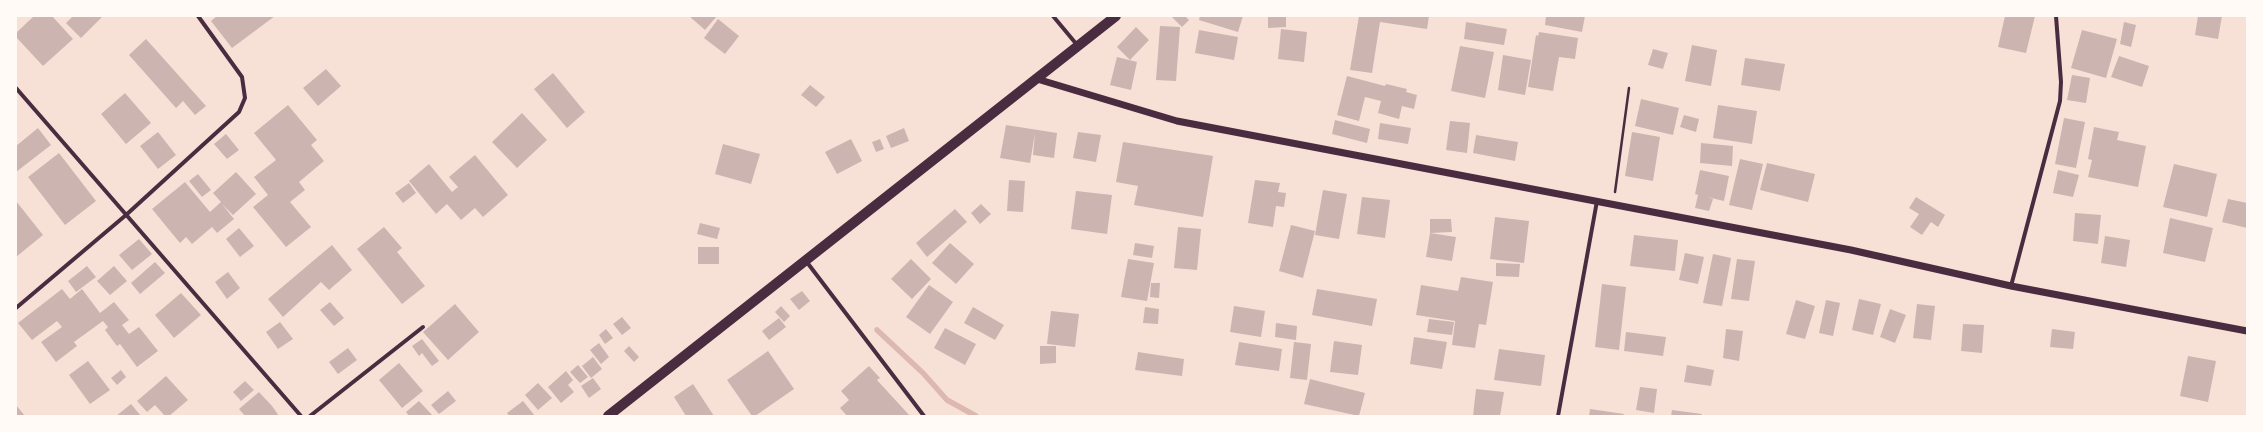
<!DOCTYPE html>
<html>
<head>
<meta charset="utf-8">
<style>
	body { margin:0 }
	#map { position:relative; width:2263px; height:432px; overflow:hidden; background:#f7e1d7; font-family:Merriweather,serif }
	canvas { display:block }
	.frame { position:absolute; inset:0; border:17px solid #fffaf5; pointer-events:none }
</style>
</head>
<body>
<div id="map">
<canvas width="2263" height="432"></canvas>
<div class="frame"></div>
</div>
<script>
const context = document.querySelector('canvas').getContext('2d');
context.lineJoin = 'round';
function trace(path, color, width, dash) {
  context.strokeStyle = color;
  context.lineWidth = width;
  context.lineCap = dash ? 'butt' : 'round';
  context.setLineDash(dash || []);
  context.stroke(path);
}
function fillPath(path, color) {
  context.fillStyle = color;
  context.fill(path, 'evenodd');
}
trace(new Path2D(`
	M877 330 923 373 947 400 976 416`), '#dcb8b0', 5.5);
fillPath(new Path2D(`
	M34 16H52L73 39 43 66 16 37V33Z
	M73 16H103L81 38 66 23Z
	M217 16H275L232 48 211 21Z
	M689 16H717L705 30Z
	M1171 16H1185L1189 20 1182 27Z
	M1200 16H1243L1238 32 1199 20Z
	M1268 16H1286V27L1268 28Z
	M1359 16H1429L1427 29 1380 22 1372 73 1350 70Z
	M1546 16H1585L1582 32 1545 25Z
	M2005 16H2035L2026 53 1998 47Z
	M2198 16H2222L2218 39 2195 35Z
	M718 19 739 36 725 54 704 38Z
	M1466 22 1507 29 1504 45 1464 39Z
	M2124 22 2136 25 2131 47 2120 44Z
	M1160 26 1180 27 1176 81 1156 80Z
	M1136 27 1149 40 1130 60 1117 47Z
	M1281 29 1307 32 1304 62 1278 59Z
	M1199 30 1238 37 1234 60 1195 53Z
	M2082 30 2117 39 2106 78 2071 68Z
	M1539 32 1578 38 1575 59 1559 57 1553 91 1528 87 1536 35 1538 36Z
	M146 39 206 106 195 115 183 101 176 108 129 55Z
	M1692 45 1717 50 1711 86 1685 81Z
	M1460 46 1494 52 1485 98 1451 91Z
	M1653 49 1668 53 1663 69 1648 65Z
	M1503 55 1531 60 1525 95 1498 90Z
	M2119 56 2149 66 2142 87 2111 77Z
	M1117 57 1137 62 1131 90 1110 85Z
	M1745 58 1785 64 1780 91 1741 85Z
	M326 69 341 86 318 106 303 88Z
	M553 73 585 112 567 128 534 89Z
	M2072 75 2090 78 2086 103 2067 100Z
	M1347 76 1385 86 1386 84 1407 89 1406 92 1417 95 1414 109 1402 106 1399 119 1378 113 1381 101 1365 97 1359 121 1337 115Z
	M810 85 825 97 816 107 801 95Z
	M125 93 151 123 126 144 101 114Z
	M1641 99 1679 108 1673 135 1635 126Z
	M288 105 317 140 311 145 324 161 299 182 305 190 290 202 311 227 286 247 253 207 268 195 254 177 276 160 254 133Z
	M1718 105 1757 111 1752 144 1713 138Z
	M522 113 547 140 517 168 492 142Z
	M1684 115 1699 119 1696 132 1680 127Z
	M2064 118 2085 122 2076 168 2055 164Z
	M1335 120 1370 129 1367 143 1332 134Z
	M1450 121 1470 123 1467 153 1446 150Z
	M1380 123 1411 128 1408 144 1378 139Z
	M1006 125 1057 133 1054 158 1033 155 1035 133 1030 163 1000 158Z
	M2094 127 2119 132 2117 140 2146 146 2138 187 2088 177 2092 160 2088 159Z
	M38 128 51 145 16 172V146Z
	M904 128 909 141 891 148 886 136Z
	M158 132 176 155 158 169 140 146Z
	M1078 132 1101 135 1096 162 1073 158Z
	M1632 132 1660 137 1653 181 1625 176Z
	M226 134 239 150 227 159 214 144Z
	M1476 135 1518 142 1515 161 1473 153Z
	M851 139 862 161 837 174 825 152Z
	M880 139 884 149 876 152 872 142Z
	M1123 142 1213 156 1203 217 1134 205 1138 186 1116 182Z
	M1701 143 1733 146 1732 166 1700 163Z
	M723 144 760 154 751 184 715 174Z
	M59 153 96 201 65 225 28 177Z
	M475 155 508 195 483 217 475 208 461 220 447 204 436 214 409 181 429 164 452 192 458 187 449 177Z
	M1740 159 1763 164 1752 210 1729 205Z
	M1767 163 1815 174 1808 202 1760 190Z
	M2174 164 2217 174 2207 217 2163 207Z
	M1700 170 1729 176 1724 201 1707 197 1713 199 1709 211 1695 208 1698 195 1695 194Z
	M2058 170 2079 175 2073 197 2053 193Z
	M236 172 256 194 233 215 222 204 234 219 217 233 212 227 192 244 186 237 180 243 152 209 185 182 210 212 221 202 213 193Z
	M198 174 211 190 202 197 189 181Z
	M1009 180 1025 181 1023 212 1007 211Z
	M1255 180 1280 183 1278 192 1286 193 1284 207 1276 206 1273 227 1248 223Z
	M409 183 416 193 403 203 395 193Z
	M1323 190 1347 194 1339 239 1315 235Z
	M1076 191 1112 195 1107 234 1071 229Z
	M1362 197 1390 200 1385 238 1357 234Z
	M1916 197 1945 215 1938 227 1931 222 1922 235 1910 227 1919 214 1909 208Z
	M2228 199 2247 203V228L2222 222Z
	M16 201 43 235 16 257Z
	M981 204 991 214 980 224 971 213Z
	M955 209 967 222 927 257 916 243Z
	M2075 213 2101 215 2098 244 2073 241Z
	M1495 217 1529 221 1524 263 1490 259Z
	M2170 218 2213 228 2205 262 2163 253Z
	M1430 219H1451L1452 232 1430 233Z
	M700 223 720 228 717 239 697 234Z
	M1291 225 1315 231 1303 278 1279 271Z
	M384 227 402 248 397 252 425 286 402 304 357 249Z
	M1178 227 1201 229 1197 270 1174 268Z
	M239 228 254 246 240 257 226 239Z
	M1430 233 1456 237 1452 261 1426 257Z
	M1634 235 1678 240 1675 271 1630 266Z
	M2105 236 2130 240 2126 267 2101 263Z
	M139 239 152 254 132 270 119 255Z
	M950 243 974 264 956 284 932 263Z
	M1135 243 1154 246 1152 258 1133 255Z
	M332 245 352 270 329 290 321 282 283 317 268 299Z
	M698 247H719V264H698Z
	M1685 253 1704 257 1698 284 1679 280Z
	M1713 254 1731 258 1722 306 1703 303Z
	M911 259 931 279 912 299 891 279Z
	M1128 259 1154 263 1147 301 1121 297Z
	M1737 259 1755 261 1749 301 1731 299Z
	M155 262 165 273 140 294 131 283Z
	M1496 263 1520 264 1519 277 1496 276Z
	M87 266 96 277 76 292 68 281Z
	M114 266 127 281 110 295 97 281Z
	M228 272 240 288 227 299 215 282Z
	M1461 277 1493 282 1486 325 1479 324 1475 348 1452 345 1455 321 1416 315 1421 285 1458 291Z
	M1151 283H1160L1159 298 1150 297Z
	M1602 284 1626 287 1619 350 1595 347Z
	M929 285 953 302 930 334 906 317Z
	M62 289 70 299 82 289 100 313 114 302 129 320 122 325 129 334 139 327 158 351 137 367 120 344 117 346 105 330 108 327 103 321 74 342 77 346 56 362 41 342 62 327 57 321 32 340 18 323Z
	M1317 289 1377 299 1372 326 1312 315Z
	M802 291 810 301 799 310 790 299Z
	M181 293 201 315 174 338 155 315Z
	M1859 299 1881 304 1873 335 1852 330Z
	M1796 300 1815 306 1805 339 1786 334Z
	M1826 300 1840 303 1833 336 1819 333Z
	M330 302 344 318 334 326 320 310Z
	M455 304 479 332 448 360 423 332Z
	M1917 304 1935 306 1931 340 1913 338Z
	M781 306 790 316 784 322 775 312Z
	M1234 306 1265 311 1261 337 1230 332Z
	M973 307 1004 325 995 340 964 323Z
	M1145 307 1159 309 1158 324 1143 323Z
	M1890 309 1906 315 1895 343 1880 337Z
	M1051 311 1079 314 1075 347 1047 344Z
	M622 317 631 328 622 335 613 324Z
	M779 318 786 327 769 340 762 331Z
	M1429 319 1454 322 1452 335 1427 332Z
	M280 322 293 339 278 349 266 332Z
	M1276 323 1297 326 1296 340 1275 337Z
	M1963 324 1984 325 1982 353 1961 351Z
	M945 328 976 344 965 365 934 348Z
	M606 329 613 338 605 344 599 335Z
	M1726 329 1743 331 1739 361 1723 358Z
	M2052 329 2075 332 2073 349 2050 347Z
	M1626 332 1666 337 1663 356 1624 351Z
	M1414 337 1447 342 1442 369 1410 364Z
	M422 339 439 361 432 366 422 353 419 356 412 346Z
	M1334 341 1362 345 1358 375 1330 372Z
	M1239 342 1282 349 1279 371 1235 365Z
	M1294 342 1311 344 1307 380 1290 378Z
	M599 343 609 357 601 364 590 350Z
	M629 346 639 357 634 362 624 351Z
	M1040 346H1056V363L1040 364Z
	M348 348 357 360 338 374 329 362Z
	M1499 349 1545 355 1541 386 1494 380Z
	M768 351 794 389 755 416H752L727 380Z
	M1138 352 1184 359 1182 376 1135 370Z
	M2188 356 2216 361 2208 402 2180 396Z
	M593 357 602 369 591 378 582 366Z
	M88 361 110 390 90 404 69 375Z
	M399 363 423 391 402 408 379 380Z
	M578 365 588 377 580 383 570 372Z
	M1687 365 1714 370 1711 386 1684 382Z
	M869 366 880 378 877 380 910 416H847L840 408 849 400 841 391Z
	M121 370 126 377 117 385 111 378Z
	M566 371 573 380 568 385 574 392 561 403 548 387Z
	M166 376 188 400 169 416H165L155 405 147 412 137 401Z
	M593 378 601 389 589 398 581 386Z
	M1310 379 1365 393 1359 416 1304 404Z
	M245 381 254 390 241 401 233 392Z
	M538 383 552 398 538 410 525 395Z
	M693 384 714 416H686L674 397Z
	M1640 387 1657 389 1654 413 1636 410Z
	M1476 389 1504 392 1500 416H1473Z
	M448 391 456 401 439 414 431 405Z
	M259 392 272 406 279 416H245L239 409Z
	M419 401 433 416H409L406 412Z
	M523 401 535 416H509L507 413Z
	M131 404 141 416H116Z
	M16 405 25 416H16Z
	M1590 409 1624 414 1623 416H1589Z
	M1672 410 1702 414 1701 416H1671Z`), '#ccb4b1');
trace(new Path2D(`
	M1615 192 1629 88`), '#4a2c40', 2.5);
trace(new Path2D(`
	M1053 16 1078 46
	M16 88 301 416
	M806 261 924 416
	M2011 286 2060 101 2061 82 2056 16
	M16 308 126 215 239 112 245 98 242 77 198 16
	M310 416 423 327
	M1558 416 1597 201`), '#4a2c40', 4);
trace(new Path2D(`
	M1037 79 1177 121 1851 250 2011 286 2247 331`), '#4a2c40', 7);
trace(new Path2D(`
	M608 416 1116 16`), '#4a2c40', 10);
</script>
</body>
</html>
